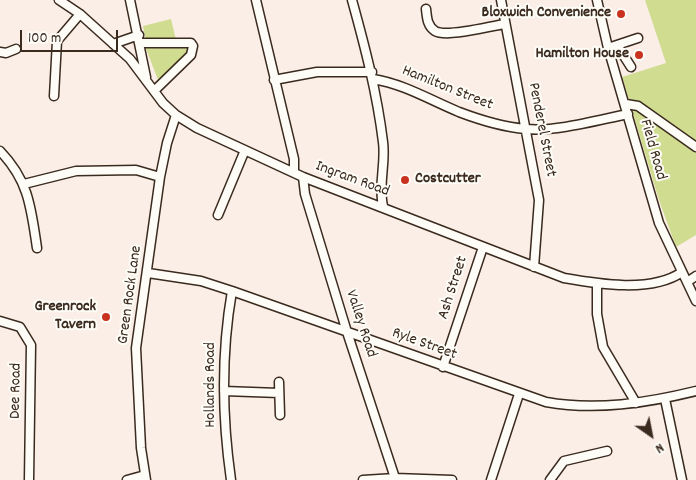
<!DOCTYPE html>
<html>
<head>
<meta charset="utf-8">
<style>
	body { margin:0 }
	#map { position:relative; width:696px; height:480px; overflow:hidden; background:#faeee6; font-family:Dekko,sans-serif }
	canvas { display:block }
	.north { position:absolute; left:626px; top:410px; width:50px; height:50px; -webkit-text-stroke:4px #fdfcf7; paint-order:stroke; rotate:147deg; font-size:14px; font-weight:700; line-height:20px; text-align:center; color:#3b2a1e }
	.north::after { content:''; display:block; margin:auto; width:18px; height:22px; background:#3b2a1e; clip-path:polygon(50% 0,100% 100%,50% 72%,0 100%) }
	.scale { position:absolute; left:20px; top:30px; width:98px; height:22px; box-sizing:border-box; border:2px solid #3b2a1e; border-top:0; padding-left:6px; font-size:15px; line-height:18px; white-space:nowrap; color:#3b2a1e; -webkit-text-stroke:4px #fdfcf7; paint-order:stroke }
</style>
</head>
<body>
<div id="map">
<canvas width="696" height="480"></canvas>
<div class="north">N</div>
<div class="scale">100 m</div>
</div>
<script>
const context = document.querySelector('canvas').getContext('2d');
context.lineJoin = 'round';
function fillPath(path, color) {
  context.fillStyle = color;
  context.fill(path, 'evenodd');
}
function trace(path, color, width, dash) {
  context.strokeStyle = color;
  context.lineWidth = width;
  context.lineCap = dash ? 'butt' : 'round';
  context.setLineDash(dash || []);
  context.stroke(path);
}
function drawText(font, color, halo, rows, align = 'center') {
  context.font = font + ' Dekko,sans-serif';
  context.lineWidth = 4;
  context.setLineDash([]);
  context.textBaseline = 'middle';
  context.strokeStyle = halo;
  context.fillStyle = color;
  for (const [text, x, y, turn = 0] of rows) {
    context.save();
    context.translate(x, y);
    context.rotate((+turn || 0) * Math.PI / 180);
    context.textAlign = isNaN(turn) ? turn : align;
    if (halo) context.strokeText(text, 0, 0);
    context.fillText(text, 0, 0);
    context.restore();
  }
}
fillPath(new Path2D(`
	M645 0H696V235L676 247 659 200 622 77 666 63Z
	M171 19 176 40H148L145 37 143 26Z
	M145 46H187L189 49 188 53 162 80H158Z`), '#d0dc90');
const minor = new Path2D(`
	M59 0 80 14 130 59 163 103 176 115 197 128 303 177 564 278C598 284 652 293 682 272
	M130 0 146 77
	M256 0 294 159V172
	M352 0C365 47 377 93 383 142 386 164 378 184 383 206
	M501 0 539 200 534 267
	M597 0 608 48 659 223 696 301
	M426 9C427 17 427 26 435 31 447 38 490 26 505 24
	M140 43H191L193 46 191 55 154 91
	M113 44 139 35
	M617 45 631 67
	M608 48 638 38
	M0 52 6 53 16 49
	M373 79C404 84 430 100 459 112 480 120 503 127 526 129 556 132 598 120 628 114
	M274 80 317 72H372
	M54 96 57 41 80 14
	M626 104 638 106 696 147
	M0 151C29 181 31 208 37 248
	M303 177 305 194 347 332 395 478
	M24 184 76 171 136 170 160 177
	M218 215 245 150
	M148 273 201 281 232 291 546 402C596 411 647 403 696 391
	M687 282 696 276
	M597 284V314L603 347 636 403
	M0 321 20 327 31 345 29 480
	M443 367 483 247
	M279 382 280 415
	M224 391 279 393
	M665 399 682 480
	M127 480 145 475
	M146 480 141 448 136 348 160 177 167 143 176 115
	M231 480C222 417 221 354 232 291
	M363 480 395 478 452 480
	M491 480 519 394
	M550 480 564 461 607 451`);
trace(minor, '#3b2a1e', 11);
trace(minor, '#fdfcf7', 8);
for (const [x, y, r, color] of [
	[621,14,5,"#c8321e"],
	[639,55,5,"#c8321e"],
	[405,180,5,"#c8321e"],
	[106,317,5,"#c8321e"]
]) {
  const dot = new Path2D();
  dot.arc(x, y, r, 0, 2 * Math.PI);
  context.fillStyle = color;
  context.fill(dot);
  trace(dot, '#fdfcf7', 2);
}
drawText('bold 16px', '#3b2a1e', '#fdfcf7', [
	["Bloxwich Convenience",611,14],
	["Hamilton House",629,55],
	["Costcutter",415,180,"left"],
	["Greenrock",96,308],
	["Tavern",96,326]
], 'right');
drawText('16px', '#3b2a1e', '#fdfcf7', [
	["Hamilton Street",447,89,22],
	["Penderel Street",541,130,79],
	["Field Road",652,150,74],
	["Ingram Road",352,180,20],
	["Ash Street",454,288,-72],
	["Green Rock Lane",131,295,-82],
	["Valley Road",360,324,72],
	["Ryle Street",424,345,20],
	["Hollands Road",212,385,-90],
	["Dee Road",17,391,-89]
]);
</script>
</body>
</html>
